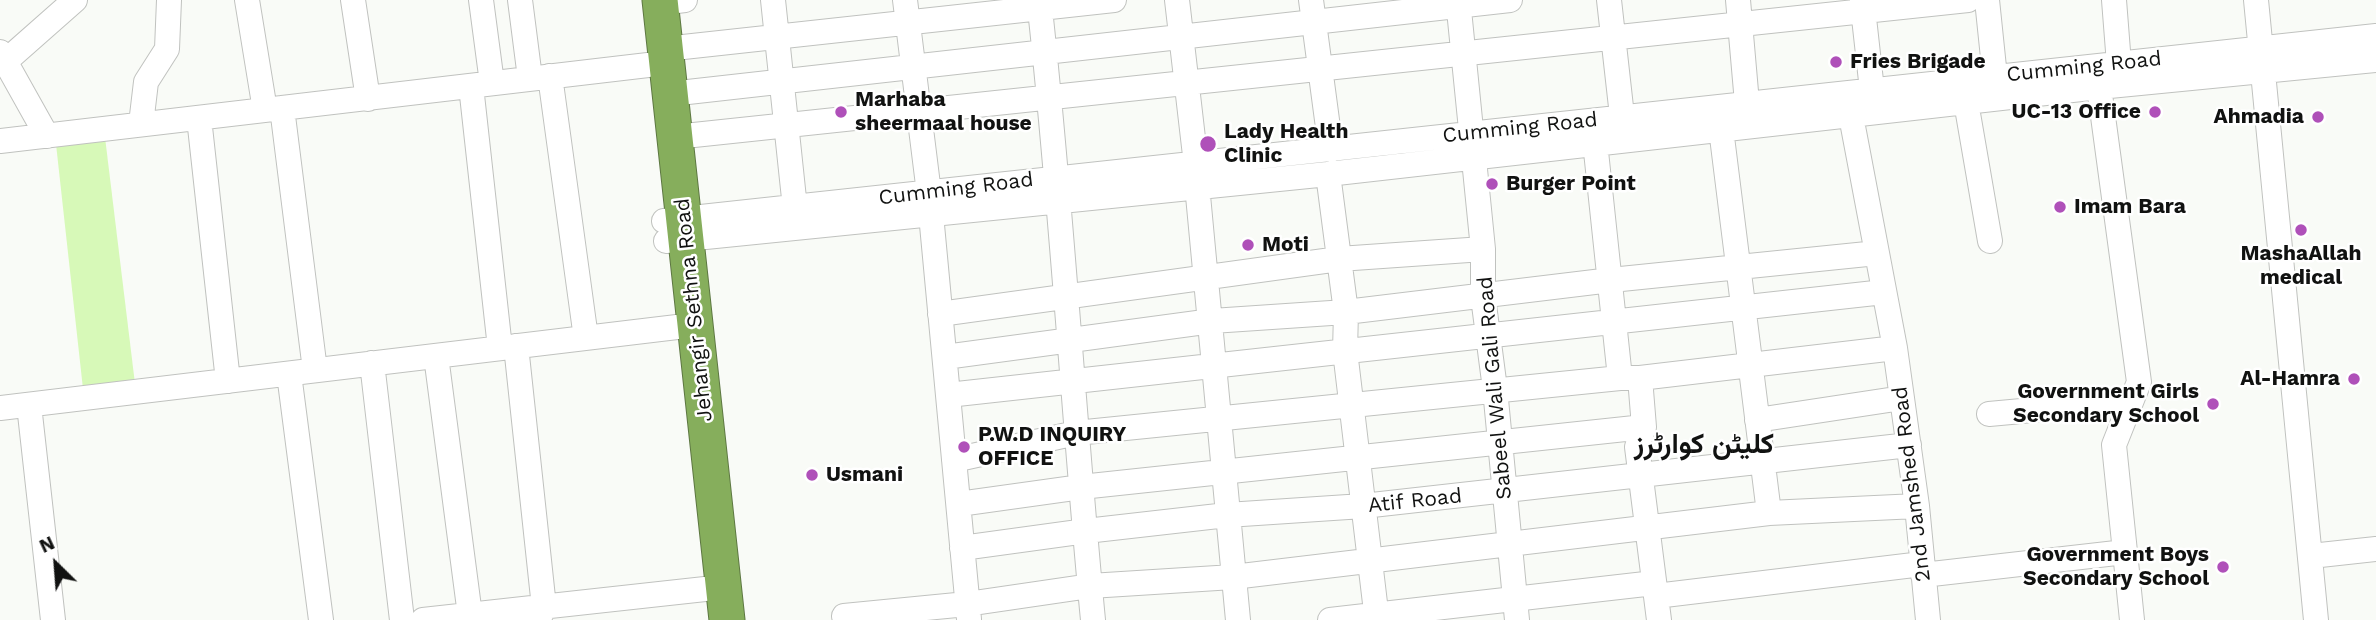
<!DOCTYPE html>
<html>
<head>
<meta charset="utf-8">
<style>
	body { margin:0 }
	#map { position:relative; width:2376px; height:620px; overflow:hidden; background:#f9fbf7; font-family:"Work Sans",sans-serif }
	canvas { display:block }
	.north { position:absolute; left:21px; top:529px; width:70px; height:70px; -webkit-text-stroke:5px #fff; paint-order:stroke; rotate:335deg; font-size:19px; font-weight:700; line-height:28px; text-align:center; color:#111211 }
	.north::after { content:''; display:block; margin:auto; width:24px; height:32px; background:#111211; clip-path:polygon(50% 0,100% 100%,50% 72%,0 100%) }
</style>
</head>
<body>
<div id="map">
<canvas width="2376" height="620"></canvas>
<div class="north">N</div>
</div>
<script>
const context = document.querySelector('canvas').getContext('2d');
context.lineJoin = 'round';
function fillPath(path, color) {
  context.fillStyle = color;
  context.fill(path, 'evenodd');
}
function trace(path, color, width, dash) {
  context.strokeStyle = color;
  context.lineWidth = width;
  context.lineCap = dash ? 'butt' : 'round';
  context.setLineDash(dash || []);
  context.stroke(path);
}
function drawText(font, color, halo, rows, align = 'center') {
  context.font = font + ' "Work Sans",Vazirmatn,sans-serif';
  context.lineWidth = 5;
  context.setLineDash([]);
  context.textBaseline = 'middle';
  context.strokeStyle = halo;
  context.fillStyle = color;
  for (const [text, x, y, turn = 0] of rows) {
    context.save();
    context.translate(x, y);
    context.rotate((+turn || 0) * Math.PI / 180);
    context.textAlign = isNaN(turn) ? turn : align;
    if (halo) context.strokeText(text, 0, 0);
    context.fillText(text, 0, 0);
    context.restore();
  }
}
fillPath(new Path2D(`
	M104 129 136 392 84 398 55 135Z`), '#d7f9b8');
const minor = new Path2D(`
	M247 0 265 110
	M353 0 368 99
	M481 0 492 83
	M520 0 530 78
	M773 0 795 208
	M905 0 929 193 969 619
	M1039 0C1062 206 1073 413 1093 620
	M1177 0 1196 164
	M1311 0 1331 150
	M1458 0 1483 249V297L1495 389 1517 620
	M1609 0 1622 116
	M1738 0 1747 103
	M1862 0 1872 90
	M1987 0 1995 77
	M2114 0 2119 64
	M2256 0 2316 620
	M660 3 685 0
	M665 49 1114 0
	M0 52 47 136
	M7 60 75 0
	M550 76 586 338
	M471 86 500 348
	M2099 87 2139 382 2114 445 2132 620
	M670 94 1510 0
	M1966 102 1990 241
	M282 108 315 370
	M1851 116 1895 348 1917 506 1928 620
	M199 118 228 381
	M141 124 146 82 167 49 169 0
	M1721 129 1769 513
	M675 137 1968 0
	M0 141 648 65
	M1595 142 1620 378H1640L1644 427 1637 447 1659 620
	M1328 174 1346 312 1345 351 1377 620
	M1197 185 1238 620
	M664 221 2376 36
	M666 241 1328 174 2099 87 2376 60
	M940 314 1339 259 1483 249
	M516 346 544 607 539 619
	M436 356 470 615
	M945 357 1212 321 1346 312 1611 280 1877 253
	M372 363 402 620
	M289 374 321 620
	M1640 378 1895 348
	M948 395 1884 292
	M29 405 53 620
	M0 408 677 327
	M1989 414 2131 401
	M1757 420 1902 398
	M954 460 1076 433 1620 378
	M959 504 1081 487 1644 427
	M962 548 1086 531 1227 515 1363 506 1909 445
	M2311 556 2376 549
	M1923 575 2125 552
	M1656 596 1922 564
	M844 616 967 604 1090 586 1233 577 1769 513 1917 506
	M423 620 705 589
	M1330 620 1654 583`);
const highway = new Path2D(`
	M660 0 727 620`);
trace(minor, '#c0c2bf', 26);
trace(highway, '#5d7742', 37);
trace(minor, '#fff', 24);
trace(highway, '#86ae5c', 35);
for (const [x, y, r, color] of [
	[1836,62,7,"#af50b9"],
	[841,112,7,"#af50b9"],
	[2155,112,7,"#af50b9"],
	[2318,117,7,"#af50b9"],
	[1208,144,9,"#af50b9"],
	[1492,184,7,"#af50b9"],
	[2060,207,7,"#af50b9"],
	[2301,230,7,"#af50b9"],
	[1248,245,7,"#af50b9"],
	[2354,379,7,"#af50b9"],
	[2213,404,7,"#af50b9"],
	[964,447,7,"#af50b9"],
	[812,475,7,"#af50b9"],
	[2223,567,7,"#af50b9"]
]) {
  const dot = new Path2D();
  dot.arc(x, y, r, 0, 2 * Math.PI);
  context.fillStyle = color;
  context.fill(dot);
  trace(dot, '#fff', 2.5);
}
drawText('bold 21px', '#111211', '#fff', [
	["Fries Brigade",1850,62],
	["Marhaba",855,100],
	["sheermaal house",855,124],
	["UC-13 Office",2141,112,"right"],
	["Ahmadia",2304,117,"right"],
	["Lady Health",1224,132],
	["Clinic",1224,156],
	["Burger Point",1506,184],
	["Imam Bara",2074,207],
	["Moti",1262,245],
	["MashaAllah",2301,254,"center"],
	["medical",2301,278,"center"],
	["Al-Hamra",2340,379,"right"],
	["Government Girls",2199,392,"right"],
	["Secondary School",2199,416,"right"],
	["P.W.D INQUIRY",978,435],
	["OFFICE",978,459],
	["Usmani",826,475],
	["Government Boys",2209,555,"right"],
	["Secondary School",2209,579,"right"]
], 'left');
drawText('21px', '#111211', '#fff', [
	["Cumming Road",2084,67,-6],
	["Cumming Road",1520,128,-6],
	["Cumming Road",956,189,-7],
	["Jehangir Sethna Road",694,310,-96],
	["Sabeel Wali Gali Road",1495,388,-95],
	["2nd Jamshed Road",1912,484,-97],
	["Atif Road",1415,501,-6]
]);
drawText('bold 28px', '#111211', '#fff', [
	["کلیٹن کوارٹرز",1704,445]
]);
</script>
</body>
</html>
